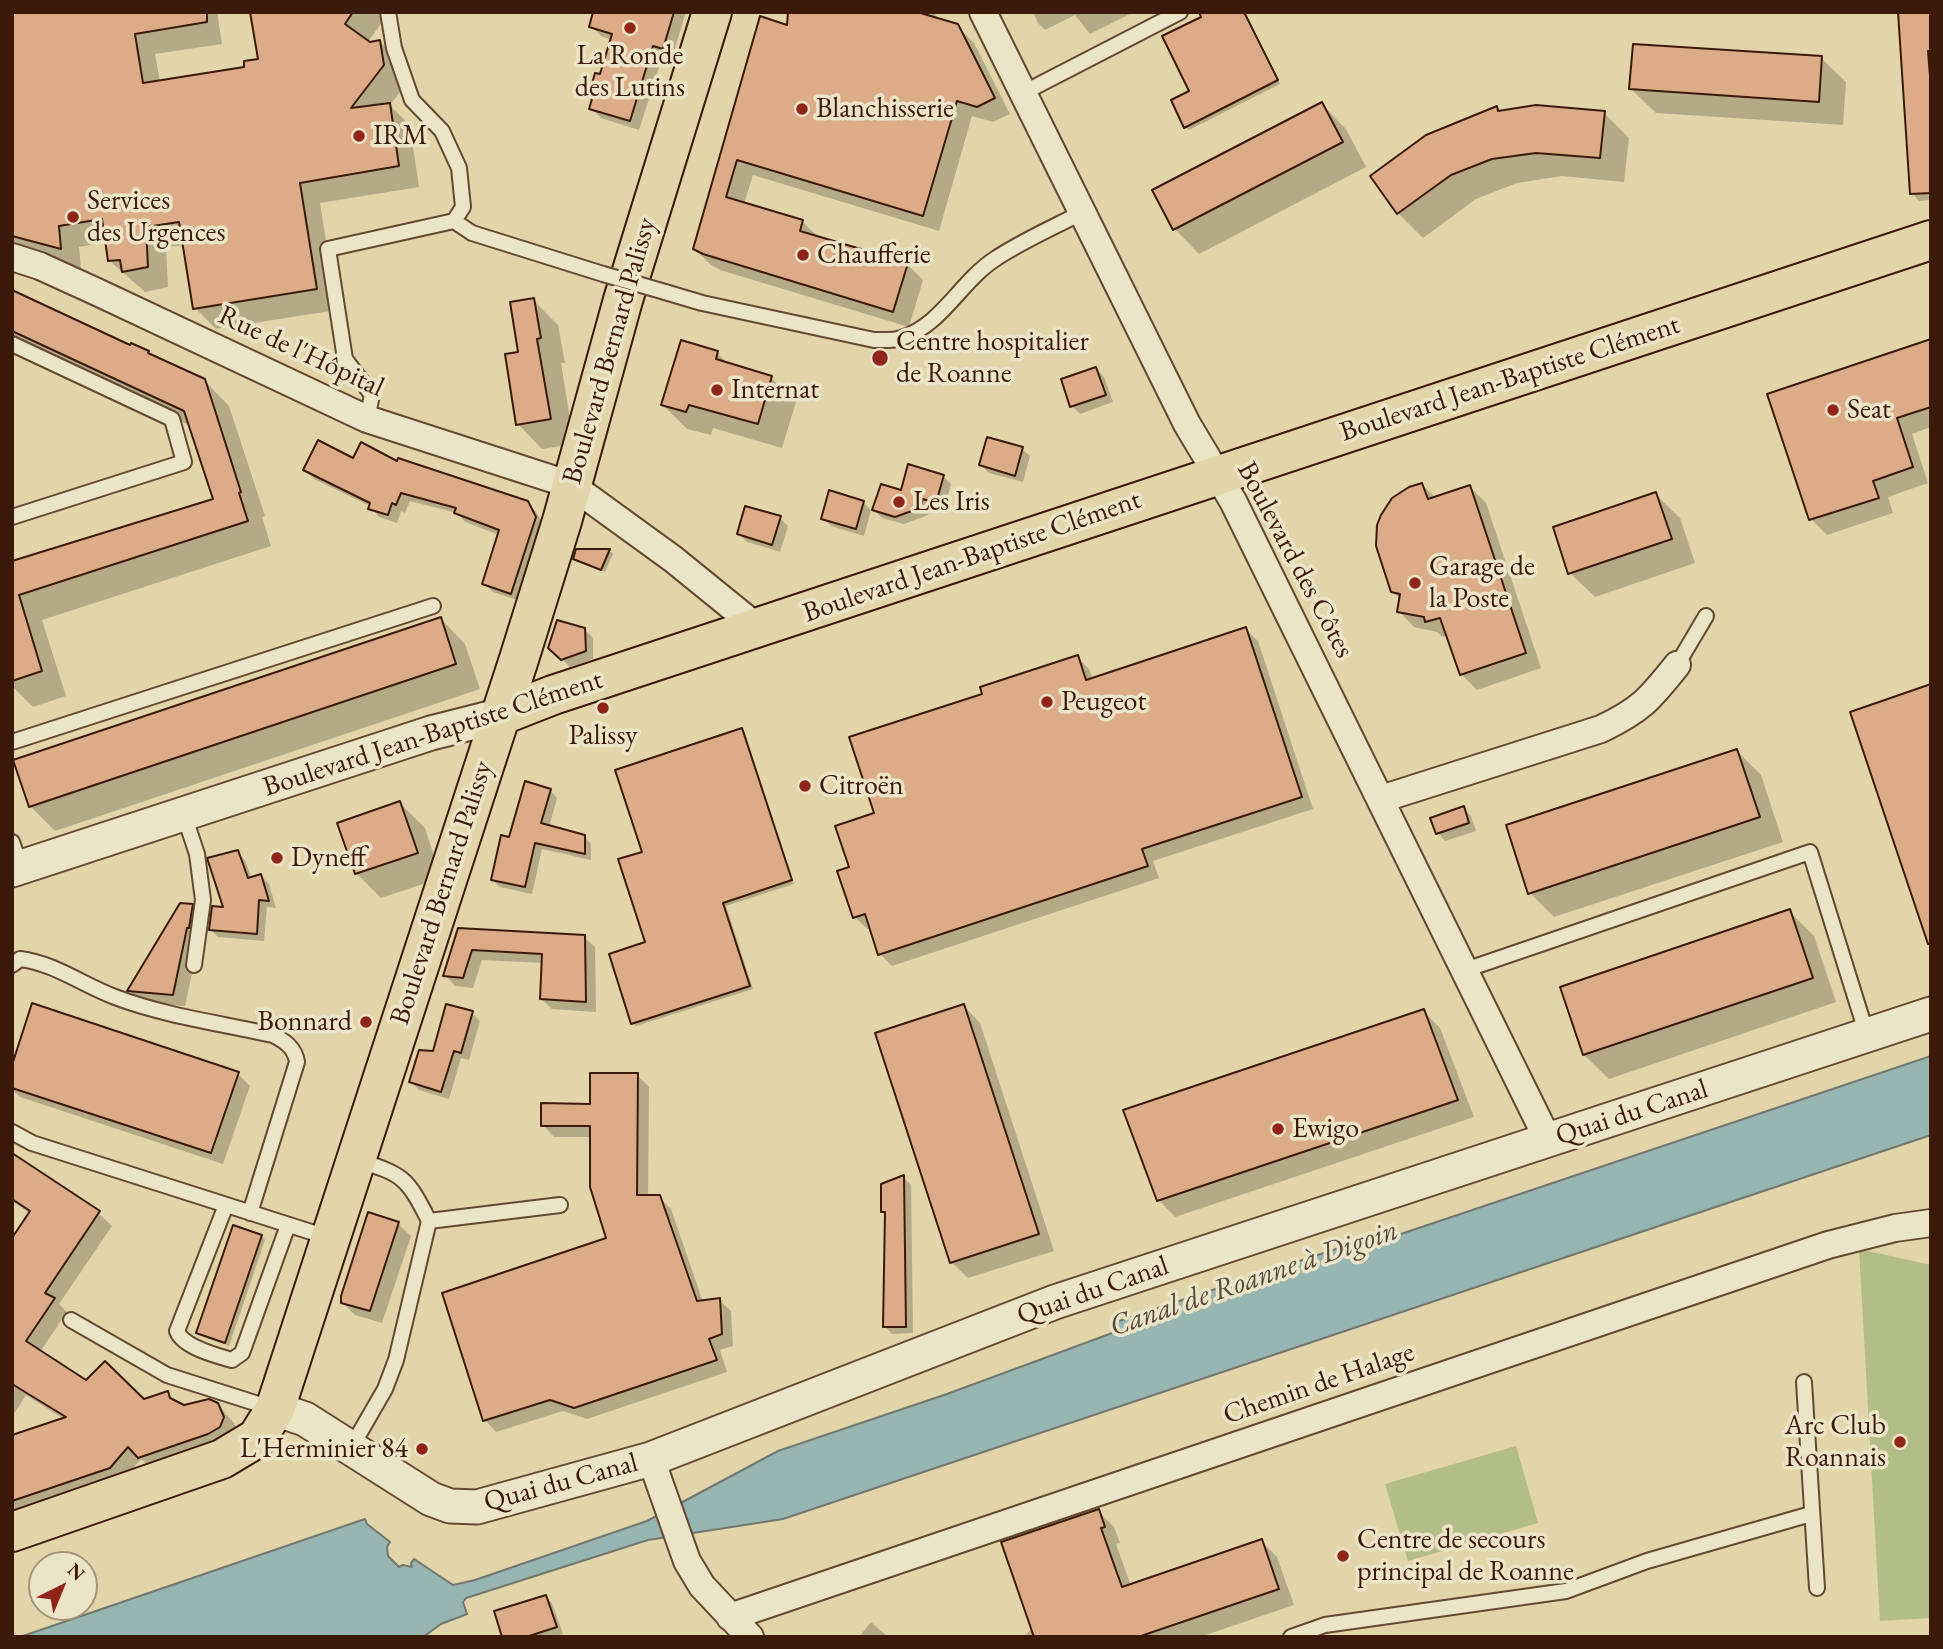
<!DOCTYPE html>
<html>
<head>
<meta charset="utf-8">
<style>
	body { margin:0 }
	#map { position:relative; width:1943px; height:1649px; overflow:hidden; background:#e1d5a9; font-family:"EB Garamond",serif }
	canvas { display:block }
	.frame { position:absolute; inset:0; border:14px solid #3b1a0a; pointer-events:none }
	.north { position:absolute; left:28px; top:1551px; width:70px; height:70px; box-sizing:border-box; background:#ece4c7; border:2px solid #a5937b; border-radius:50%; rotate:43deg; font-size:19px; font-weight:700; line-height:28px; text-align:center; color:#3b1a0a }
	.north::after { content:''; display:block; margin:auto; width:24px; height:32px; background:#8f2418; clip-path:polygon(50% 0,100% 100%,50% 72%,0 100%) }
</style>
</head>
<body>
<div id="map">
<canvas width="1943" height="1649"></canvas>
<div class="frame"></div>
<div class="north">N</div>
</div>
<script>
const context = document.querySelector('canvas').getContext('2d');
context.lineJoin = 'round';
function fillPath(path, color) {
  context.fillStyle = color;
  context.fill(path, 'evenodd');
}
function trace(path, color, width, dash) {
  context.strokeStyle = color;
  context.lineWidth = width;
  context.lineCap = dash ? 'butt' : 'round';
  context.setLineDash(dash || []);
  context.stroke(path);
}
function drawText(font, color, halo, rows, align = 'center') {
  context.font = font + ' "EB Garamond",serif';
  context.lineWidth = 7;
  context.setLineDash([]);
  context.textBaseline = 'middle';
  context.strokeStyle = halo;
  context.fillStyle = color;
  for (const [text, x, y, turn = 0] of rows) {
    context.save();
    context.translate(x, y);
    context.rotate((+turn || 0) * Math.PI / 180);
    context.textAlign = isNaN(turn) ? turn : align;
    if (halo) context.strokeText(text, 0, 0);
    context.fillText(text, 0, 0);
    context.restore();
  }
}
fillPath(new Path2D(`
	M1859 1249 1931 1265V1618L1880 1621Z
	M1516 1446 1538 1523 1408 1561 1385 1484Z`), '#b3bd88');
const water = new Path2D(`
	M1931 1056V1135L783 1519 648 1540 466 1598 463 1602 467 1614 441 1624 423 1637H20L365 1519 367 1524 390 1542 387 1547 388 1556 399 1567 403 1565 412 1567 411 1563 414 1559 453 1585 475 1580 647 1521 778 1451 947 1394 1115 1332 1113 1323 1369 1238 1374 1243Z`);
fillPath(water, '#97b6b2');
trace(water, '#72786f', 2);
fillPath(new Path2D(`
	M12 12H217L222 44 155 54 160 82 246 68 260 61 252 12H381L383 21 367 43 380 42 401 63 404 87 390 105 410 126 419 187 320 203 337 310 216 329 195 308 185 245 166 247 168 287 145 292 110 261 107 242 79 247 81 269 17 251 12 246Z
	M595 12H686L672 58 663 55 639 130 601 118 591 108 595 94 592 90 601 76 612 40 601 36 591 26Z
	M798 12H933L940 20 957 26 974 43 1010 114 993 122 972 116 939 231 753 175 744 204 802 221 818 237 907 264 923 280 909 327 720 270 711 265 695 249 789 27Z
	M1033 12H1134L1090 34 1075 15 1045 30 1038 23Z
	M1213 12H1245L1280 84 1189 130 1185 127Z
	M1931 12V200L1919 201 1912 193Z
	M1821 58 1846 82 1843 125 1656 113 1631 89Z
	M1321 104 1346 129 1366 167 1199 254 1175 229Z
	M1497 108 1501 112 1604 113 1629 138 1624 182 1562 176 1517 183 1476 199 1423 238 1398 213 1373 176Z
	M12 292 131 347 148 353 152 357 204 380 229 406 265 516 262 517 271 546 42 620 66 696 33 707 12 686V563L215 501 191 426 12 343Z
	M533 300 558 325 565 363H561L574 444 542 449 518 424 520 353Z
	M1931 341V427L1912 434 1928 483 1888 497 1893 513 1827 535 1811 519Z
	M717 353 729 364 771 378 796 402 782 448 713 428 711 435 687 429 663 405Z
	M1096 369 1104 377 1113 402 1080 414 1072 406Z
	M1022 449 1030 456 1023 482 989 473 981 465Z
	M354 461 398 464 527 503 536 512 545 527 520 601 493 592 484 583 499 535 465 522 457 513 410 501 405 513 401 511 397 523 379 517 370 506 314 479 305 470Z
	M943 476 951 484 944 510 931 506 928 515 904 524 882 518 874 510 902 492Z
	M1422 485 1436 498 1470 487 1486 503 1541 668 1477 690 1461 674 1448 635 1443 637 1437 632 1414 627 1399 611 1401 600 1392 591Z
	M1655 494 1680 518 1695 563 1595 597 1570 573Z
	M863 502 871 510 864 536 831 526 823 518Z
	M780 518 788 526 780 552 747 542 739 534Z
	M609 550 613 554 605 572 575 559 577 551Z
	M441 619 465 644 480 689 55 831 30 806Z
	M1245 629 1258 641 1313 809 1153 861 1159 878 892 966 880 954 871 928 867 929 855 917 851 868 876 814 984 695 1077 657 1089 669 1093 679Z
	M585 630 593 638V659L570 667 550 647Z
	M742 730 745 733 794 884 726 906 753 989 636 1026 633 1023 647 943 645 853Z
	M1737 751 1761 775 1783 842 1554 917 1530 893Z
	M550 790 557 798 549 827 584 836 591 844V860L542 849 532 894 500 887 492 880 510 839Z
	M400 803 425 828 441 878 381 898 356 873Z
	M1464 808 1471 816 1476 831 1445 841 1438 833Z
	M237 852 245 860 252 879 261 876 269 884 276 908 267 907 264 941 218 937 210 929 225 909Z
	M192 906 204 918 185 1006 141 1003 130 991Z
	M1790 912 1814 936 1836 1002 1609 1079 1584 1055Z
	M459 930 584 937 595 947 596 1012 552 1009 541 999 543 963 482 960 473 988 455 986 445 975Z
	M964 1006 980 1023 1054 1251 968 1278 951 1262Z
	M1423 1011 1440 1028 1474 1117 1175 1217 1159 1200Z
	M472 1013 480 1021 469 1060 461 1058 449 1099 419 1090 411 1082 434 1053Z
	M12 1070 238 1074 250 1086 223 1164 20 1097 12 1090Z
	M637 1075 649 1087 648 1197H659L671 1209 703 1302 719 1300 731 1311 733 1346 720 1350 727 1372 587 1419 563 1411 496 1432 485 1420 608 1239 591 1137H554L543 1125 592 1106Z
	M12 1158 98 1213 112 1226 59 1304 67 1312 40 1352 86 1382 144 1401 167 1393 183 1407 217 1404 235 1424V1434L153 1470 141 1459 123 1480 12 1519V1437L64 1419 26 1395 12 1417V1241L31 1214 12 1201Z
	M904 1178 911 1185 913 1333 892 1334 885 1327 886 1215 883 1211Z
	M398 1224 411 1236 382 1323 355 1315 343 1303Z
	M234 1228 262 1237 265 1240 229 1346 201 1336 198 1333Z
	M1098 1511 1114 1527 1120 1543 1116 1544 1131 1586 1261 1541 1277 1557 1294 1605 1200 1637H1024L1032 1628Z
	M545 1597 552 1603 563 1634 554 1637H504Z
	M871 1622 888 1637H859Z`), '#0003');
const building = new Path2D(`
	M12 12H207V22L135 34 143 83 244 67V61L258 59 250 12H353L345 24 370 42 380 40 384 65 351 108 390 103 399 166 300 183 317 289 193 309 179 222 146 227 148 267 122 272 120 260 108 261 102 219 59 226 61 249 12 236Z
	M593 12H674L663 49 653 46 630 121 589 109 594 92 590 91 595 73 600 74 612 34 589 27Z
	M788 12H917L958 24 995 98 977 107 957 101 923 216 737 160 726 197 803 220 800 231 908 263 893 312 703 254 693 249 760 16 787 25Z
	M1199 12H1244L1278 80 1184 128 1171 100 1189 91 1162 36 1201 17Z
	M1898 12H1931V51H1928L1931 89V193L1910 194Z
	M1633 44 1822 56 1819 102 1629 89Z
	M1322 102 1343 142 1173 230 1152 190Z
	M1536 105 1605 111 1600 158 1536 153 1492 159 1451 175 1397 214 1370 176 1426 135 1497 106 1498 111Z
	M12 290 130 345 131 343 149 351 148 353 205 379 241 492 239 493 248 521 19 595 42 671 12 681V561L213 499 184 411 12 331Z
	M534 298 541 338 537 339 551 419 516 425 505 354 518 352 510 302Z
	M1931 339V407L1897 418 1913 467 1873 481 1879 498 1809 520 1767 394Z
	M681 340 718 351 716 359 772 376 758 424 689 405 686 412 661 405Z
	M1096 367 1106 395 1070 407 1061 379Z
	M987 437 1023 447 1015 476 979 465Z
	M318 440 353 458 361 442 397 461 398 458 528 501 536 517 511 594 482 584 499 530 454 513 456 508 401 493 396 505 392 503 388 515 368 509 370 503 303 470Z
	M908 464 944 475 936 503 923 499 920 508 895 517 872 510 881 484 901 490Z
	M1422 483 1428 499 1470 485 1526 653 1460 675 1440 618 1425 622 1424 617 1397 612 1400 594 1391 592 1376 546 1377 525 1381 515 1392 498 1409 487Z
	M829 490 864 501 856 529 821 519Z
	M1656 492 1672 539 1568 574 1553 527Z
	M745 506 781 516 772 545 737 534Z
	M576 549H610L601 570 573 559Z
	M441 617 456 664 29 807 13 760Z
	M557 620 585 628 586 651 561 660 548 648Z
	M1246 627 1302 797 1142 849 1148 866 878 955 865 914 853 918 837 871 849 867 835 826 874 813 849 737 982 694 980 687 1078 655 1086 680Z
	M1931 684V944H1928L1850 712Z
	M742 728 792 880 723 903 750 986 631 1024 609 954 645 942 618 859 642 852 615 770Z
	M1737 749 1760 817 1528 894 1506 825Z
	M525 781 551 789 541 823 585 835V854L535 843 525 887 491 880 501 835 509 837Z
	M400 801 418 853 355 874 337 823Z
	M1464 806 1469 823 1436 834 1430 818Z
	M238 850 248 878 261 874 269 901 259 900 257 934 209 930 212 906 223 907 207 858Z
	M180 903 193 904 189 928H187L173 995 127 991Z
	M1790 909 1813 978 1583 1055 1560 987Z
	M458 928 585 935 586 1002 540 999 542 954 472 950 463 978 443 976Z
	M32 1003 239 1072 211 1153 12 1088V1065Z
	M446 1004 473 1011 461 1053 454 1051 441 1092 409 1082 419 1050 433 1051Z
	M964 1004 1039 1234 950 1263 875 1033Z
	M1424 1009 1458 1100 1157 1201 1123 1110Z
	M590 1073H638L637 1195H660L697 1301 720 1298 722 1334 709 1339 717 1360 574 1408 550 1400 483 1421 442 1293 606 1238 590 1187V1126H541V1103L590 1104Z
	M12 1153 100 1211 45 1293 55 1298 26 1341 86 1380 105 1361 144 1399 168 1391 170 1398 184 1405 209 1399 218 1403 224 1417 220 1427 208 1434 138 1458 128 1447 110 1468 12 1501V1435L66 1417 12 1384V1238L30 1211 12 1199Z
	M904 1175 906 1327H883L885 1212H881V1184Z
	M368 1212 399 1222 370 1311 341 1303V1296Z
	M233 1225 262 1235 225 1343 196 1333Z
	M1099 1509 1105 1527 1101 1528 1122 1587 1262 1539 1279 1589 1138 1637H1034L1001 1542Z
	M546 1595 557 1627 526 1637H502L494 1611Z`);
fillPath(building, '#dcac89');
trace(building, '#3b1a0a', 2);
const service = new Path2D(`
	M1021 94 1180 12
	M454 221 472 233 603 274
	M665 292 702 303 874 340C883 340 893 341 901 338 941 326 961 281 995 259 1022 241 1052 228 1081 213
	M12 344 172 419 184 462 12 517
	M367 419 372 395 345 359 328 249 454 221 463 207 459 168 442 131 412 100 394 48 388 12
	M1677 665 1706 616
	M12 742 433 606
	M184 815 197 854 203 900 194 965
	M12 842 21 867
	M12 965 20 959C54 963 83 985 115 997 165 1016 220 1023 273 1035 285 1041 295 1048 297 1062L250 1213
	M1465 970 1810 852 1867 1035
	M12 1132 32 1143 330 1238
	M356 1160C403 1174 407 1177 429 1221
	M226 1205 177 1331C183 1347 217 1356 232 1360L242 1353 288 1225
	M71 1320 167 1375 274 1409
	M1804 1382 1817 1588
	M351 1448 385 1389 396 1360 429 1221 560 1205
	M1291 1637 1325 1625 1566 1591 1647 1561 1811 1514`);
const minor = new Path2D(`
	M983 12 1187 424 1233 501 1548 1140
	M12 257 40 266 97 292 367 419 571 485 673 559 758 628
	M1381 799 1601 729C1641 710 1650 699 1677 665
	M651 1459 687 1561 702 1586 750 1637
	M730 1617 1828 1245 1895 1228 1931 1223`);
const tertiary = new Path2D(`
	M12 870 431 733 502 715
	M275 1409 305 1419 431 1499 450 1506 477 1507 651 1459 1055 1302 1931 1014`);
const primary = new Path2D(`
	M502 715 553 695 1931 240
	M12 1532 222 1459 257 1438 275 1409 519 659 562 521 623 300 712 12`);
trace(service, '#644932', 18);
trace(minor, '#644932', 30);
trace(tertiary, '#644932', 37);
trace(primary, '#3b1a0a', 42);
trace(service, '#ece4c7', 14);
trace(minor, '#ece4c7', 26);
trace(tertiary, '#ece4c7', 33);
trace(primary, '#e1d5a9', 38);
const serviceBridge = new Path2D(`
	M603 274 665 292`);
trace(serviceBridge, '#644932', 18, []);
trace(serviceBridge, '#ece4c7', 14);
for (const [x, y, r, color] of [
	[630,28,7,"#8f2418"],
	[802,109,7,"#8f2418"],
	[359,136,7,"#8f2418"],
	[73,217,7,"#8f2418"],
	[803,255,7,"#8f2418"],
	[880,358,9,"#8f2418"],
	[717,390,7,"#8f2418"],
	[1833,410,7,"#8f2418"],
	[899,502,7,"#8f2418"],
	[1415,583,7,"#8f2418"],
	[1047,702,7,"#8f2418"],
	[603,708,7,"#8f2418"],
	[805,786,7,"#8f2418"],
	[277,858,7,"#8f2418"],
	[366,1022,7,"#8f2418"],
	[1278,1129,7,"#8f2418"],
	[1900,1442,7,"#8f2418"],
	[422,1449,7,"#8f2418"],
	[1343,1556,7,"#8f2418"]
]) {
  const dot = new Path2D();
  dot.arc(x, y, r, 0, 2 * Math.PI);
  context.fillStyle = color;
  context.fill(dot);
  trace(dot, '#ece4c7', 2.5);
}
drawText('28px', '#3b1a0a', '#ece4c7', [
	["La Ronde",630,56,"center"],
	["des Lutins",630,88,"center"],
	["Blanchisserie",816,109],
	["IRM",373,136],
	["Services",87,201],
	["des Urgences",87,233],
	["Chaufferie",817,255],
	["Centre hospitalier",896,342],
	["de Roanne",896,374],
	["Internat",731,390],
	["Seat",1847,410],
	["Les Iris",913,502],
	["Garage de",1429,567],
	["la Poste",1429,599],
	["Peugeot",1061,702],
	["Palissy",603,736,"center"],
	["Citroën",819,786],
	["Dyneff",291,858],
	["Bonnard",352,1022,"right"],
	["Ewigo",1292,1129],
	["Arc Club",1886,1426,"right"],
	["Roannais",1886,1458,"right"],
	["L'Herminier 84",408,1449,"right"],
	["Centre de secours",1357,1540],
	["principal de Roanne",1357,1572]
], 'left');
drawText('28px', '#3b1a0a', '#ece4c7', [
	["Boulevard Bernard Palissy",610,351,-74],
	["Rue de l'Hôpital",301,352,25],
	["Boulevard Jean-Baptiste Clément",1510,379,-18],
	["Boulevard Jean-Baptiste Clément",972,557,-19],
	["Boulevard des Côtes",1295,560,62],
	["Boulevard Jean-Baptiste Clément",433,734,-18],
	["Boulevard Bernard Palissy",442,893,-72],
	["Quai du Canal",1632,1113,-18],
	["Quai du Canal",1093,1291,-19],
	["Chemin de Halage",1319,1384,-19],
	["Quai du Canal",561,1483,-15]
]);
drawText('italic 30px', '#57493c', '#ece4c7', [
	["Canal de Roanne à Digoin",1254,1279,-19]
]);
</script>
</body>
</html>
